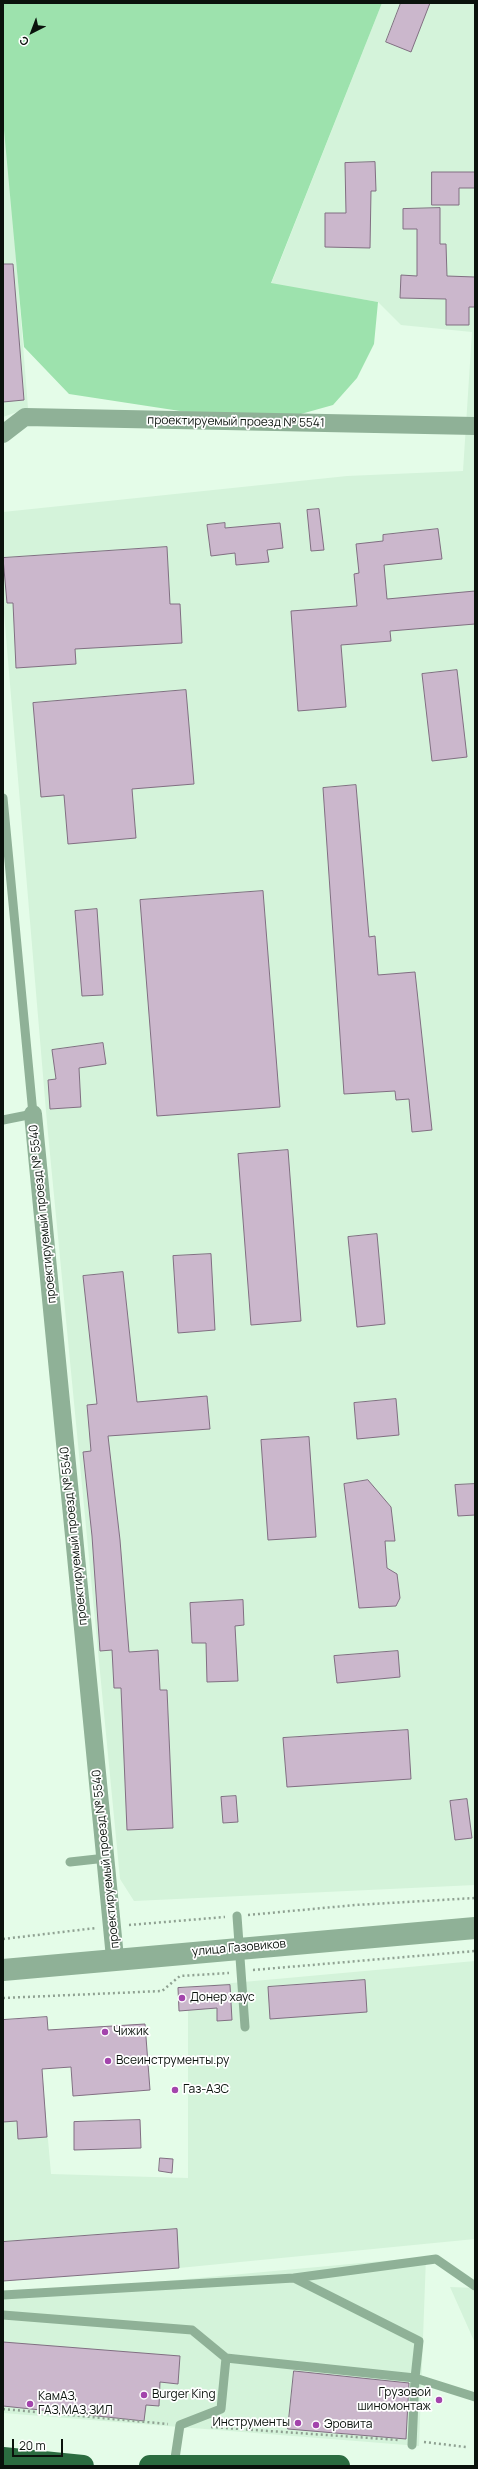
<!DOCTYPE html>
<html>
<head>
<meta charset="utf-8">
<style>
	body { margin:0 }
	#map { position:relative; width:478px; height:2469px; overflow:hidden; background:#e4fce8; font-family:Manrope,sans-serif }
	canvas { display:block }
	.frame { position:absolute; inset:0; border:4px solid #0a120c; pointer-events:none }
	.north { position:absolute; left:12px; top:12px; width:40px; height:40px; -webkit-text-stroke:3px #fff; paint-order:stroke; rotate:222deg; font-size:11px; font-weight:700; line-height:16px; text-align:center; color:#0a120c }
	.north::after { content:''; display:block; margin:auto; width:14px; height:18px; background:#0a120c; clip-path:polygon(50% 0,100% 100%,50% 72%,0 100%) }
	.scale { position:absolute; left:12px; top:2439px; width:51px; height:18px; box-sizing:border-box; border:2px solid #0a120c; border-top:0; padding-left:5px; font-size:12px; line-height:14px; white-space:nowrap; color:#0a120c; -webkit-text-stroke:3px #fff; paint-order:stroke }
</style>
</head>
<body>
<div id="map">
<canvas width="478" height="2469"></canvas>
<div class="frame"></div>
<div class="north">С</div>
<div class="scale">20 m</div>
</div>
<script>
const context = document.querySelector('canvas').getContext('2d');
context.lineJoin = 'round';
function fillPath(path, color) {
  context.fillStyle = color;
  context.fill(path, 'evenodd');
}
function trace(path, color, width, dash) {
  context.strokeStyle = color;
  context.lineWidth = width;
  context.lineCap = dash ? 'butt' : 'round';
  context.setLineDash(dash || []);
  context.stroke(path);
}
function drawText(font, color, halo, rows, align = 'center') {
  context.font = font + ' Manrope,sans-serif';
  context.lineWidth = 3.5;
  context.setLineDash([]);
  context.textBaseline = 'middle';
  context.strokeStyle = halo;
  context.fillStyle = color;
  for (const [text, x, y, turn = 0] of rows) {
    context.save();
    context.translate(x, y);
    context.rotate((+turn || 0) * Math.PI / 180);
    context.textAlign = isNaN(turn) ? turn : align;
    if (halo) context.strokeText(text, 0, 0);
    context.fillText(text, 0, 0);
    context.restore();
  }
}
fillPath(new Path2D(`
	M382 3H475V1885L134 1901 120 1879 47 1123 3 601V512L347 476 463 471 472 332 401 325 378 302 271 284Z
	M5 118 28 408 3 417V119Z
	M475 1961V2239L179 2268 3 2281V2085L43 2082 51 2174 188 2178V1987Z
	M426 2257 419 2446 3 2413V2296Z
	M450 2287 475 2288V2343Z`), '#d4f3da');
fillPath(new Path2D(`
	M3 3H382L271 283 378 302 374 344 357 378 333 405 265 424 69 394 24 347 3 119Z`), '#9de2ad');
const building = new Path2D(`
	M401 3H430L411 52 386 42Z
	M375 162 376 191H371L370 248 325 247V213H346L345 163Z
	M432 172H475V188H459V205H432Z
	M440 208V244H446L447 276 475 277V307H469V325H446V299L400 298 401 275 417 276V229H403V209Z
	M3 264H13L24 400 3 402Z
	M319 509 324 550 311 551 307 510Z
	M225 523V528L280 523 283 548 267 550 269 562 236 565 235 553 211 556 207 525Z
	M438 529 442 559 384 565 387 599 475 591V624L390 631 391 641 341 645 346 707 298 711 291 611 357 606 354 574 359 573 356 544 383 541V535Z
	M167 547 170 604H180L182 643 75 649 76 664 16 668 13 603H7L3 558Z
	M457 670 467 757 432 761 422 674Z
	M186 690 194 784 132 789 136 838 68 844 64 795 41 797 33 703Z
	M356 785 369 937 375 936 378 975 415 972 432 1130 412 1132 409 1099 396 1100 395 1091 344 1094 323 788Z
	M263 891 280 1107 157 1116 140 900Z
	M97 909 103 995 82 996 75 911Z
	M103 1043 106 1064 79 1068 81 1107 50 1109 48 1080 56 1079 52 1050Z
	M288 1150 301 1321 251 1325 238 1154Z
	M377 1234 385 1324 357 1327 348 1237Z
	M211 1254 215 1330 178 1333 173 1256Z
	M123 1272 137 1402 207 1396 210 1429 108 1436 120 1540 129 1652 158 1650 160 1690H167L173 1828 127 1830 121 1688H114L112 1650 100 1651 92 1536 83 1452 91 1451 87 1405 97 1404 83 1276Z
	M396 1399 399 1435 357 1439 354 1403Z
	M309 1437 316 1537 268 1540 261 1440Z
	M368 1480 391 1507 395 1541H385L387 1568 397 1574 400 1598 396 1606 359 1608 344 1484Z
	M475 1484V1515L458 1516 455 1485Z
	M243 1600 244 1625 235 1626 238 1681 207 1682 206 1643H192L190 1603Z
	M398 1651 400 1677 337 1683 334 1656Z
	M408 1730 411 1779 287 1787 283 1738Z
	M236 1796 238 1822 223 1823 221 1797Z
	M467 1799 472 1838 455 1840 450 1801Z
	M365 1980 367 2012 270 2019 268 1987Z
	M230 1985 232 2020 217 2021V2008L179 2011 178 1988Z
	M47 2017 48 2030 145 2024 150 2090 73 2096 71 2067 42 2069 47 2137 18 2139 17 2121 3 2122V2020Z
	M140 2120 141 2148 74 2150V2122Z
	M160 2158 173 2159 172 2173 159 2171Z
	M177 2229 179 2268 3 2281V2242Z
	M3 2342 180 2356 178 2384 160 2382 159 2406 146 2405 144 2421 3 2406Z
	M294 2371 409 2383 406 2439 288 2429Z`);
fillPath(building, '#cbb7cc');
trace(building, '#816f82', 1);
trace(new Path2D(`
	M248 1915 355 1905 475 1898
	M129 1925 225 1917
	M3 1939 96 1928
	M253 1970 475 1951
	M3 1998 162 1991 180 1976 229 1973
	M3 2409 168 2424
	M211 2427 399 2440
	M424 2442 466 2447`), '#8fa192', 2.5, [2, 3]);
trace(new Path2D(`
	M3 798 33 1114 3 1120
	M70 1862 106 1858
	M237 1916 245 2027
	M294 2278 436 2259 475 2286
	M3 2295 294 2278 419 2341 415 2378 475 2397
	M3 2315 192 2330 226 2358 221 2409 180 2425 174 2465
	M226 2358 415 2378 412 2445`), '#8fb197', 9);
trace(new Path2D(`
	M3 434 25 417 475 426
	M33 1114 115 1958`), '#8fb197', 18);
trace(new Path2D(`
	M3 1970 475 1928`), '#8fb197', 22);
trace(new Path2D(`
	M3 2458 83 2466
	M150 2466H339`), '#2b6c40', 22);
for (const [x, y, r, color] of [
	[182,1998,4,"#a344ac"],
	[105,2032,4,"#a344ac"],
	[108,2061,4,"#a344ac"],
	[175,2090,4,"#a344ac"],
	[144,2395,4,"#a344ac"],
	[439,2400,4,"#a344ac"],
	[30,2404,4,"#a344ac"],
	[298,2423,4,"#a344ac"],
	[316,2425,4,"#a344ac"]
]) {
  const dot = new Path2D();
  dot.arc(x, y, r, 0, 2 * Math.PI);
  context.fillStyle = color;
  context.fill(dot);
  trace(dot, '#fff', 1.5);
}
drawText('12px', '#0a120c', '#fff', [
	["проектируемый проезд № 5541",236,422,1],
	["проектируемый проезд № 5540",43,1214,-96],
	["проектируемый проезд № 5540",74,1536,-96],
	["проектируемый проезд № 5540",106,1859,-96],
	["улица Газовиков",239,1948,-5]
]);
drawText('12px', '#0a120c', '#fff', [
	["Донер хаус",190,1998],
	["Чижик",113,2032],
	["Всеинструменты.ру",116,2061],
	["Газ-АЗС",183,2090],
	["Грузовой",431,2393,"right"],
	["шиномонтаж",431,2407,"right"],
	["Burger King",152,2395],
	["КамАЗ,",38,2397],
	["ГАЗ,МАЗ,ЗИЛ",38,2411],
	["Инструменты",290,2423,"right"],
	["Эровита",324,2425]
], 'left');
</script>
</body>
</html>
